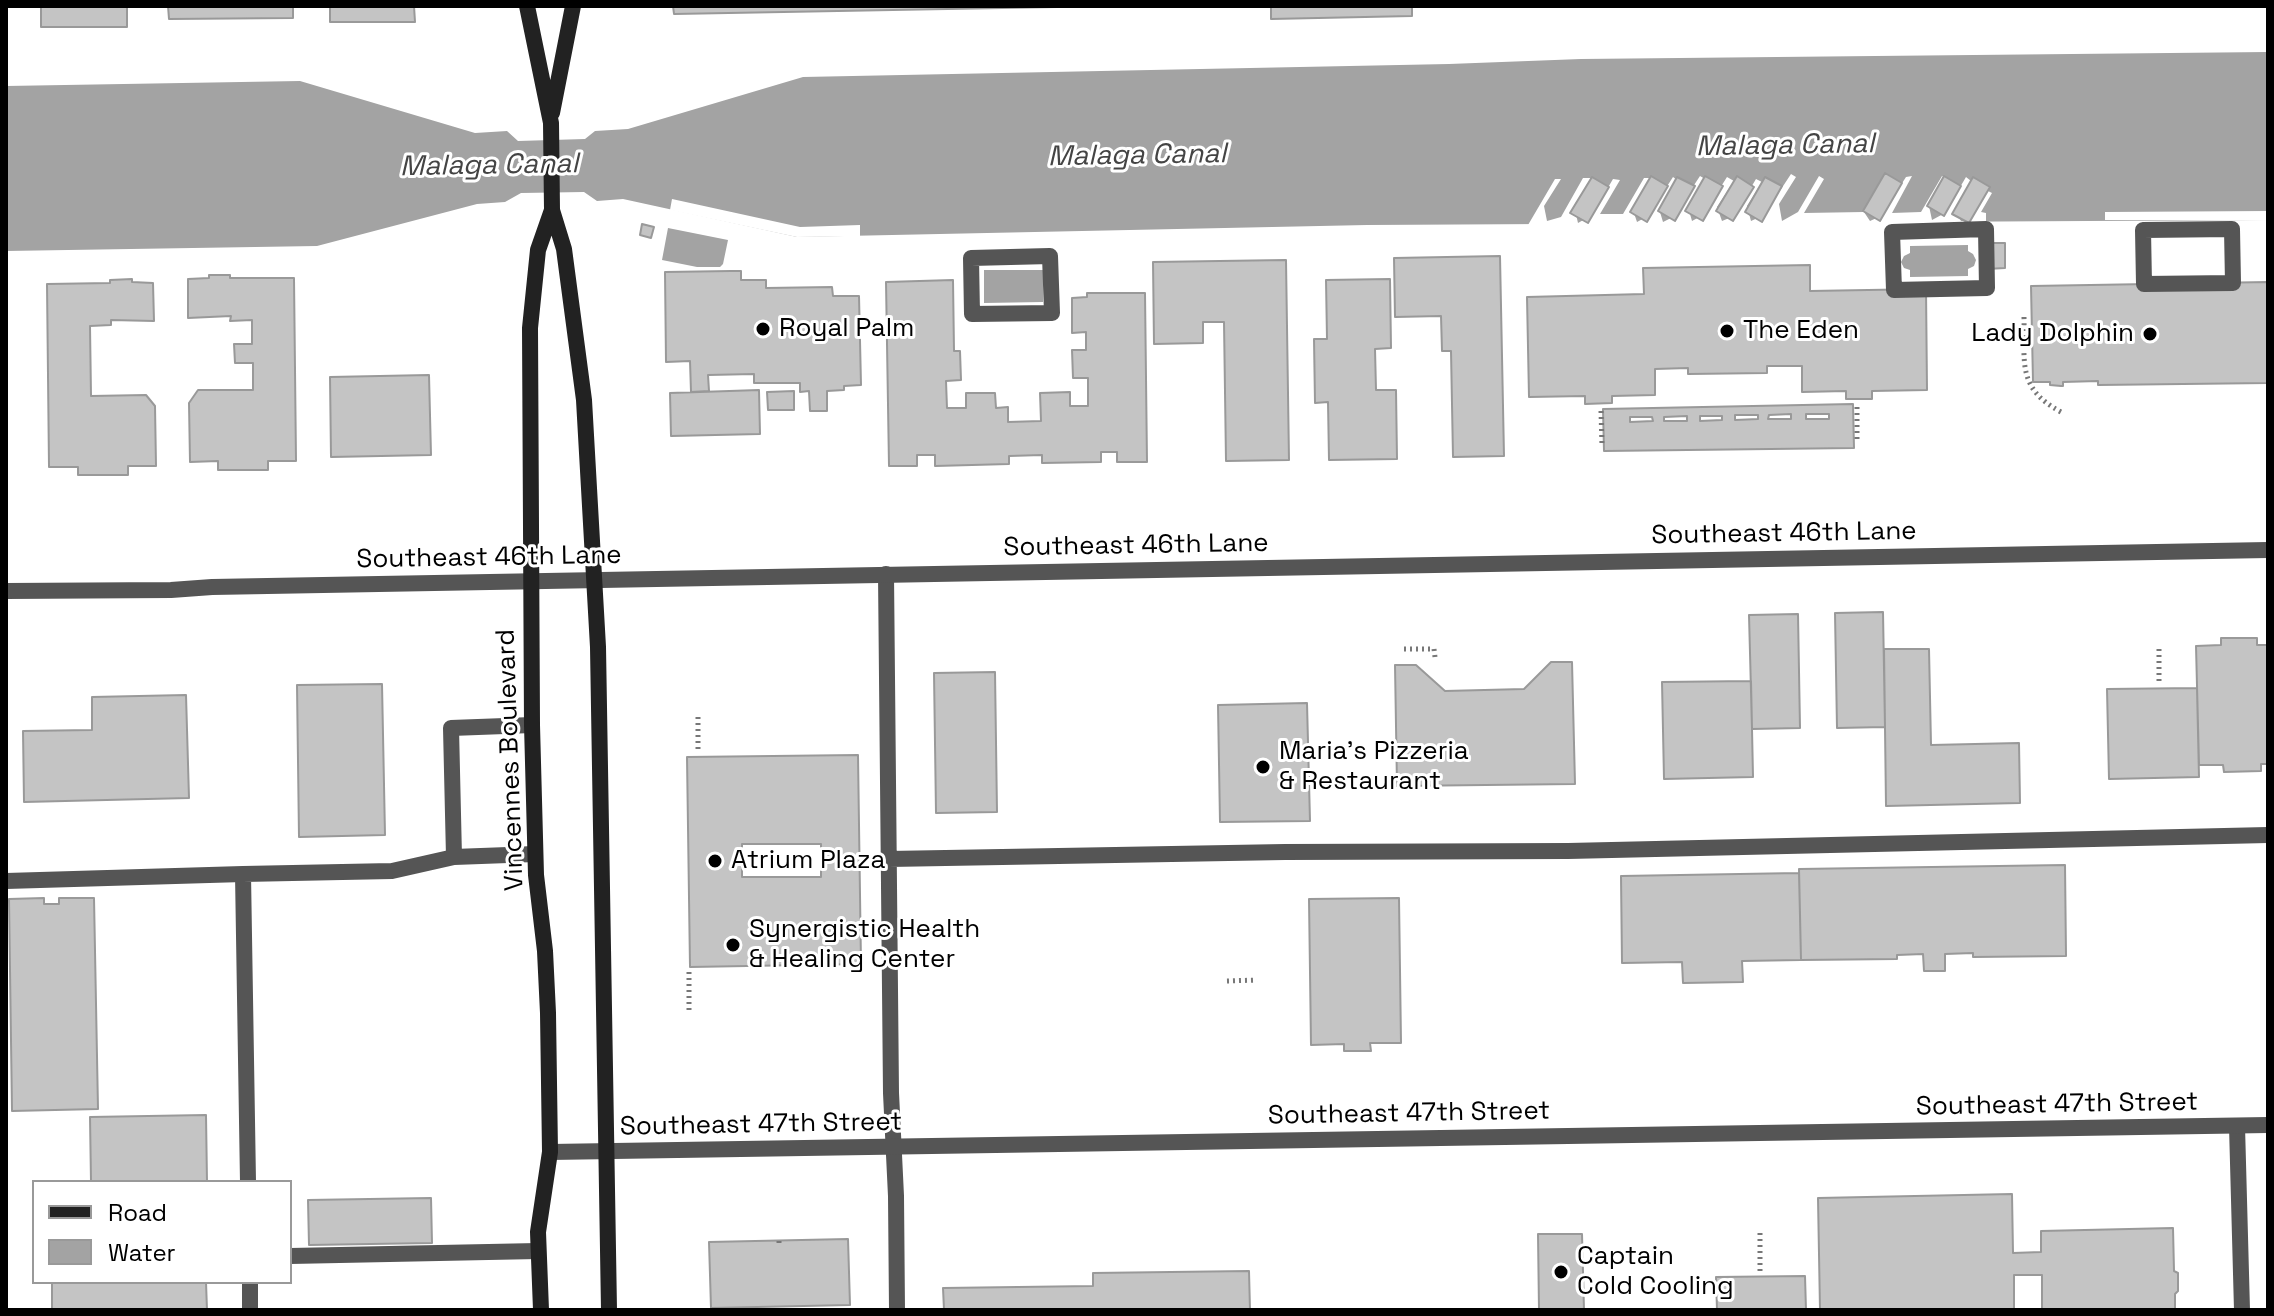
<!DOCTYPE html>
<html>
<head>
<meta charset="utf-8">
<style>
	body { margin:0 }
	#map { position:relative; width:2274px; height:1316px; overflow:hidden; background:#fff; font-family:"Space Grotesk",sans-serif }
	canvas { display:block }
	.frame { position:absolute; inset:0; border:8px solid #000; pointer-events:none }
	.legend { position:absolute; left:32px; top:1180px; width:260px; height:104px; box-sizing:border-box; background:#fff; border:2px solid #999; margin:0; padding:10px 14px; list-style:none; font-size:24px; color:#000 }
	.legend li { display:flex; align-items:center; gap:16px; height:40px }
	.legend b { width:40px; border:2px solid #999 }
</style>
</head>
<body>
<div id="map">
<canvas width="2274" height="1316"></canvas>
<div class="frame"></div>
<ul class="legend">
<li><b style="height:10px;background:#222"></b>Road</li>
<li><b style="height:22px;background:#a3a3a3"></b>Water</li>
</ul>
</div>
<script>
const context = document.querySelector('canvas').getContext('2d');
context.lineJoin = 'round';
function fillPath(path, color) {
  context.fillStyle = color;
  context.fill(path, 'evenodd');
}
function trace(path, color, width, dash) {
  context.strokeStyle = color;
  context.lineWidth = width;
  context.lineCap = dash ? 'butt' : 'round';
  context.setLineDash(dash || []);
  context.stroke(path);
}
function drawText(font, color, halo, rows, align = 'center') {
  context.font = font + ' "Space Grotesk",sans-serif';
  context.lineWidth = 6;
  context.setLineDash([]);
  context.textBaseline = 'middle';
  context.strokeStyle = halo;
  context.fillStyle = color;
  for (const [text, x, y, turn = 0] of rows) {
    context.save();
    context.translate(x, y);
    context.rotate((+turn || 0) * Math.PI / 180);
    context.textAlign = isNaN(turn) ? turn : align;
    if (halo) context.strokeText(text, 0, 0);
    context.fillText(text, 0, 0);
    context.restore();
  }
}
fillPath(new Path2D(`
	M2268 52V220L1367 225 797 237 623 199 597 201 584 192 521 193 505 202 477 204 317 246 6 251V86L300 81 475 133 507 131 518 141 585 139 595 131 628 129 803 77 1449 64 1581 59Z
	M668 228 728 240 723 264 720 267H697L662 260Z
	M1968 245V251L1973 254 1976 260 1974 266 1968 269V276L1910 277V270L1904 268 1901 262 1904 256 1910 253V246Z
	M984 270H1043V302L984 303Z`), '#a3a3a3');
fillPath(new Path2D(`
	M1791 174 1796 177 1779 204 1782 221 1798 212 1819 176 1824 179 1804 213 1864 212 1870 221 1881 216 1906 177 1912 176 1892 213 1921 212 1942 176 1946 178 1929 206 1932 220 1945 213 1966 177 1971 181 1955 210 1961 221 1970 220 1988 191 1992 193 1981 212 1986 213V223L1528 225 1555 179H1561L1544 206 1547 221 1561 217 1583 178H1591L1574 206 1578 223 1592 215 1613 179 1620 180 1600 214H1623L1644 178H1652L1633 210 1637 222 1648 216 1673 177 1677 180 1660 212 1663 222 1673 217 1700 176 1705 179 1688 207 1692 221 1703 215 1727 177 1734 181 1717 207 1722 221 1734 216 1756 179 1762 182 1747 206 1751 221 1764 215Z
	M672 199 800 227 860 225V236L797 237 670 210Z
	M2268 211V220H2105V212Z`), '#fff');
const building = new Path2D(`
	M41 6H127V27H41Z
	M168 6H293V18L169 19Z
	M330 6H414L415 22H330Z
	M673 6H1057V7L674 14Z
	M1271 6H1412V16L1271 19Z
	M1885 173 1902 183 1880 221 1863 211Z
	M1651 176 1668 186 1647 222 1630 212Z
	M1705 176 1723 186 1703 221 1685 211Z
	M1737 176 1754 187 1733 221 1716 211Z
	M1944 176 1961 186 1944 216 1927 206Z
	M1592 177 1609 187 1588 223 1570 213Z
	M1677 177 1695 186 1675 221 1658 211Z
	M1765 177 1782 186 1762 222 1745 212Z
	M1973 177 1990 187 1969 223 1952 214Z
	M642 224 654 227 651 238 640 235Z
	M1986 243H2005V268L1987 269Z
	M1500 256 1504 456 1453 457 1451 351H1442L1441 316 1395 317 1394 258Z
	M1286 260 1289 460 1226 461 1224 322H1203V343L1154 344 1153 262Z
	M1810 265V291L1926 289 1927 390 1872 391V399H1846V391L1802 392V366H1767V373L1688 374V368L1655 369V395L1612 396V403L1585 404V396L1529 397 1527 297 1644 294 1643 268Z
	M731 271H741V280H766V288L832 287 833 296H859L861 385 844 386V390L827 391V411H810L809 391 800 392V383H754V374L708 375 709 391 691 392 690 361 666 362 665 272Z
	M209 275H230V278H294L296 461H268V470H218V461L190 462 189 403 198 390H253V363H235L234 344H252V320L230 321 231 316 188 318V279L209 278Z
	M132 279V282L153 283 154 321 111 320V325L90 326 91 396 146 395 155 406 156 466H128V475H78V467H49L47 284 110 283V280Z
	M1390 279 1391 348 1375 349 1376 390H1396L1397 459 1329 460 1328 402 1315 403 1314 339H1327L1326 280Z
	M953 280 954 351H960L961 380 946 381 947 408H966V393H995L996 408 1008 407V422L1041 421 1040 393 1070 392V406H1088V378H1073L1072 350H1086V332L1072 333V298L1087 297V293H1145L1147 462H1117V452H1101V462L1042 463V455L1009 456V464L935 466V455H917V466H889L886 282Z
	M2268 282V383L2098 385V381L2063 382V386H2061L2050 385V382H2033L2031 286Z
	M429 375 431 455 331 457 330 377Z
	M759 390 760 434 671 436 670 393Z
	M794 391V410H768L767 392Z
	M1853 404 1854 448 1604 451 1603 409Z
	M1791 414V419H1768L1769 415Z
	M1806 414H1829V419H1806Z
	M1735 415H1758V419L1735 420Z
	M1687 416V421H1664V417Z
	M1700 416H1722V420L1700 421Z
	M1630 417H1652L1653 421 1630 422Z
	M1883 612 1885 727 1837 728 1835 613Z
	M1798 614 1800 728 1752 729 1749 615Z
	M2221 638H2257V645H2268V764H2261V771L2224 772 2223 765H2199L2196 646 2221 645Z
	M1884 649H1929L1931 745 2019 743 2020 803 1886 806Z
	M1551 662H1572L1575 784 1397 786 1395 665H1416L1445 691 1524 689Z
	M995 672 997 812 936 813 934 673Z
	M1751 681 1753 777 1664 779 1662 682Z
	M382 684 385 835 299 837 297 685Z
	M2197 688 2199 777 2109 779 2107 689Z
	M186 695 189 798 24 802 23 731 92 730V697Z
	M1307 703 1310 821 1220 822 1218 705Z
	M858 755 861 964 690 967 687 757ZM742 844H821V877H742Z
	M2065 865 2066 956 1973 957V953L1945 954V971H1924L1923 954 1897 955V959L1801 960 1799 869Z
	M1799 873 1801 960 1742 961 1743 982 1683 983 1682 962 1622 963 1621 876Z
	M44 898V904H59V898H94L98 1109 12 1111 9 899Z
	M1399 898 1401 1043H1370L1371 1051H1344V1044L1311 1045 1309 899Z
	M206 1115 207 1182H91L90 1117Z
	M2012 1194 2013 1253 2041 1252V1231L2173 1228 2174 1271 2178 1273V1291L2175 1294V1310H2042V1275H2014V1310H1820L1818 1198Z
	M431 1198 432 1243 309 1245 308 1200Z
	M1538 1234H1582L1584 1310H1539Z
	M848 1239 850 1305 711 1308 709 1242Z
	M1249 1271 1250 1310H944L943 1288 1093 1286V1273Z
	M1805 1276 1806 1310H1717L1716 1277Z
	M52 1282H206L207 1310H52Z`);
fillPath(building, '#c4c4c4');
trace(building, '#999', 2);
trace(new Path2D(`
	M2024 317C2025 361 2016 388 2061 412
	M1857 407V443
	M1601 411 1602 446
	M1404 649H1434L1435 657
	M2159 649V684
	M698 717V753
	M1227 981 1257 980
	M689 1010V971
	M1760 1233V1271
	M779 1241V1246`), '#777', 5, [2, 4]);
trace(new Path2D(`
	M886 574 891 1093 896 1196 897 1310
	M454 857 451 728 532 725
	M889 859 1285 852 1568 851 2268 835
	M243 874 392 871 454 857 535 854
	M6 881 243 874 248 1182
	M2237 1126 2242 1310
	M290 1256 538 1251
	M250 1282V1310`), '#555', 16);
trace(new Path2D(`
	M1986 229 1987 288 1894 290 1892 232Z
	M2232 229 2233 283 2144 284 2143 230Z
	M1050 256 1052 313 972 314 971 258Z
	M6 591 171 590 212 587 2268 550
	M550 1152 2268 1125`), '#555', 16);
trace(new Path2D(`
	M527 6 551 123 552 210 564 249 584 400 598 647 609 1310
	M552 113 573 6
	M541 1310 538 1232 550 1152 548 1013 545 951 536 875 532 725 530 328 538 250 552 210`), '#222', 16);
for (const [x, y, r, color] of [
	[763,329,8,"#000"],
	[1727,331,8,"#000"],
	[2150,334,8,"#000"],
	[1263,767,8,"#000"],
	[715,861,8,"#000"],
	[733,945,8,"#000"],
	[1561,1272,8,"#000"]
]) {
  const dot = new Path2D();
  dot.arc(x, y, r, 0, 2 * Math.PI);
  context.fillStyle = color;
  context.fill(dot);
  trace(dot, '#fff', 3);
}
drawText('26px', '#000', '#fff', [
	["Royal Palm",779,329],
	["The Eden",1743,331],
	["Lady Dolphin",2134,334,"right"],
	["Maria's Pizzeria",1279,752],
	["& Restaurant",1279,782],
	["Atrium Plaza",731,861],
	["Synergistic Health",749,930],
	["& Healing Center",749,960],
	["Captain",1577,1257],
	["Cold Cooling",1577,1287]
], 'left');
drawText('26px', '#000', '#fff', [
	["Southeast 46th Lane",1784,534,-1],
	["Southeast 46th Lane",1136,546,-1],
	["Southeast 46th Lane",489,558,-1],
	["Vincennes Boulevard",511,760,-92],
	["Southeast 47th Street",2057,1105,-1],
	["Southeast 47th Street",1409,1114,-1],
	["Southeast 47th Street",761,1125,-1]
]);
drawText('italic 28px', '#444', '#fff', [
	["Malaga Canal",1785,146,-1],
	["Malaga Canal",1137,156,-1],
	["Malaga Canal",489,166,-1]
]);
</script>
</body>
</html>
